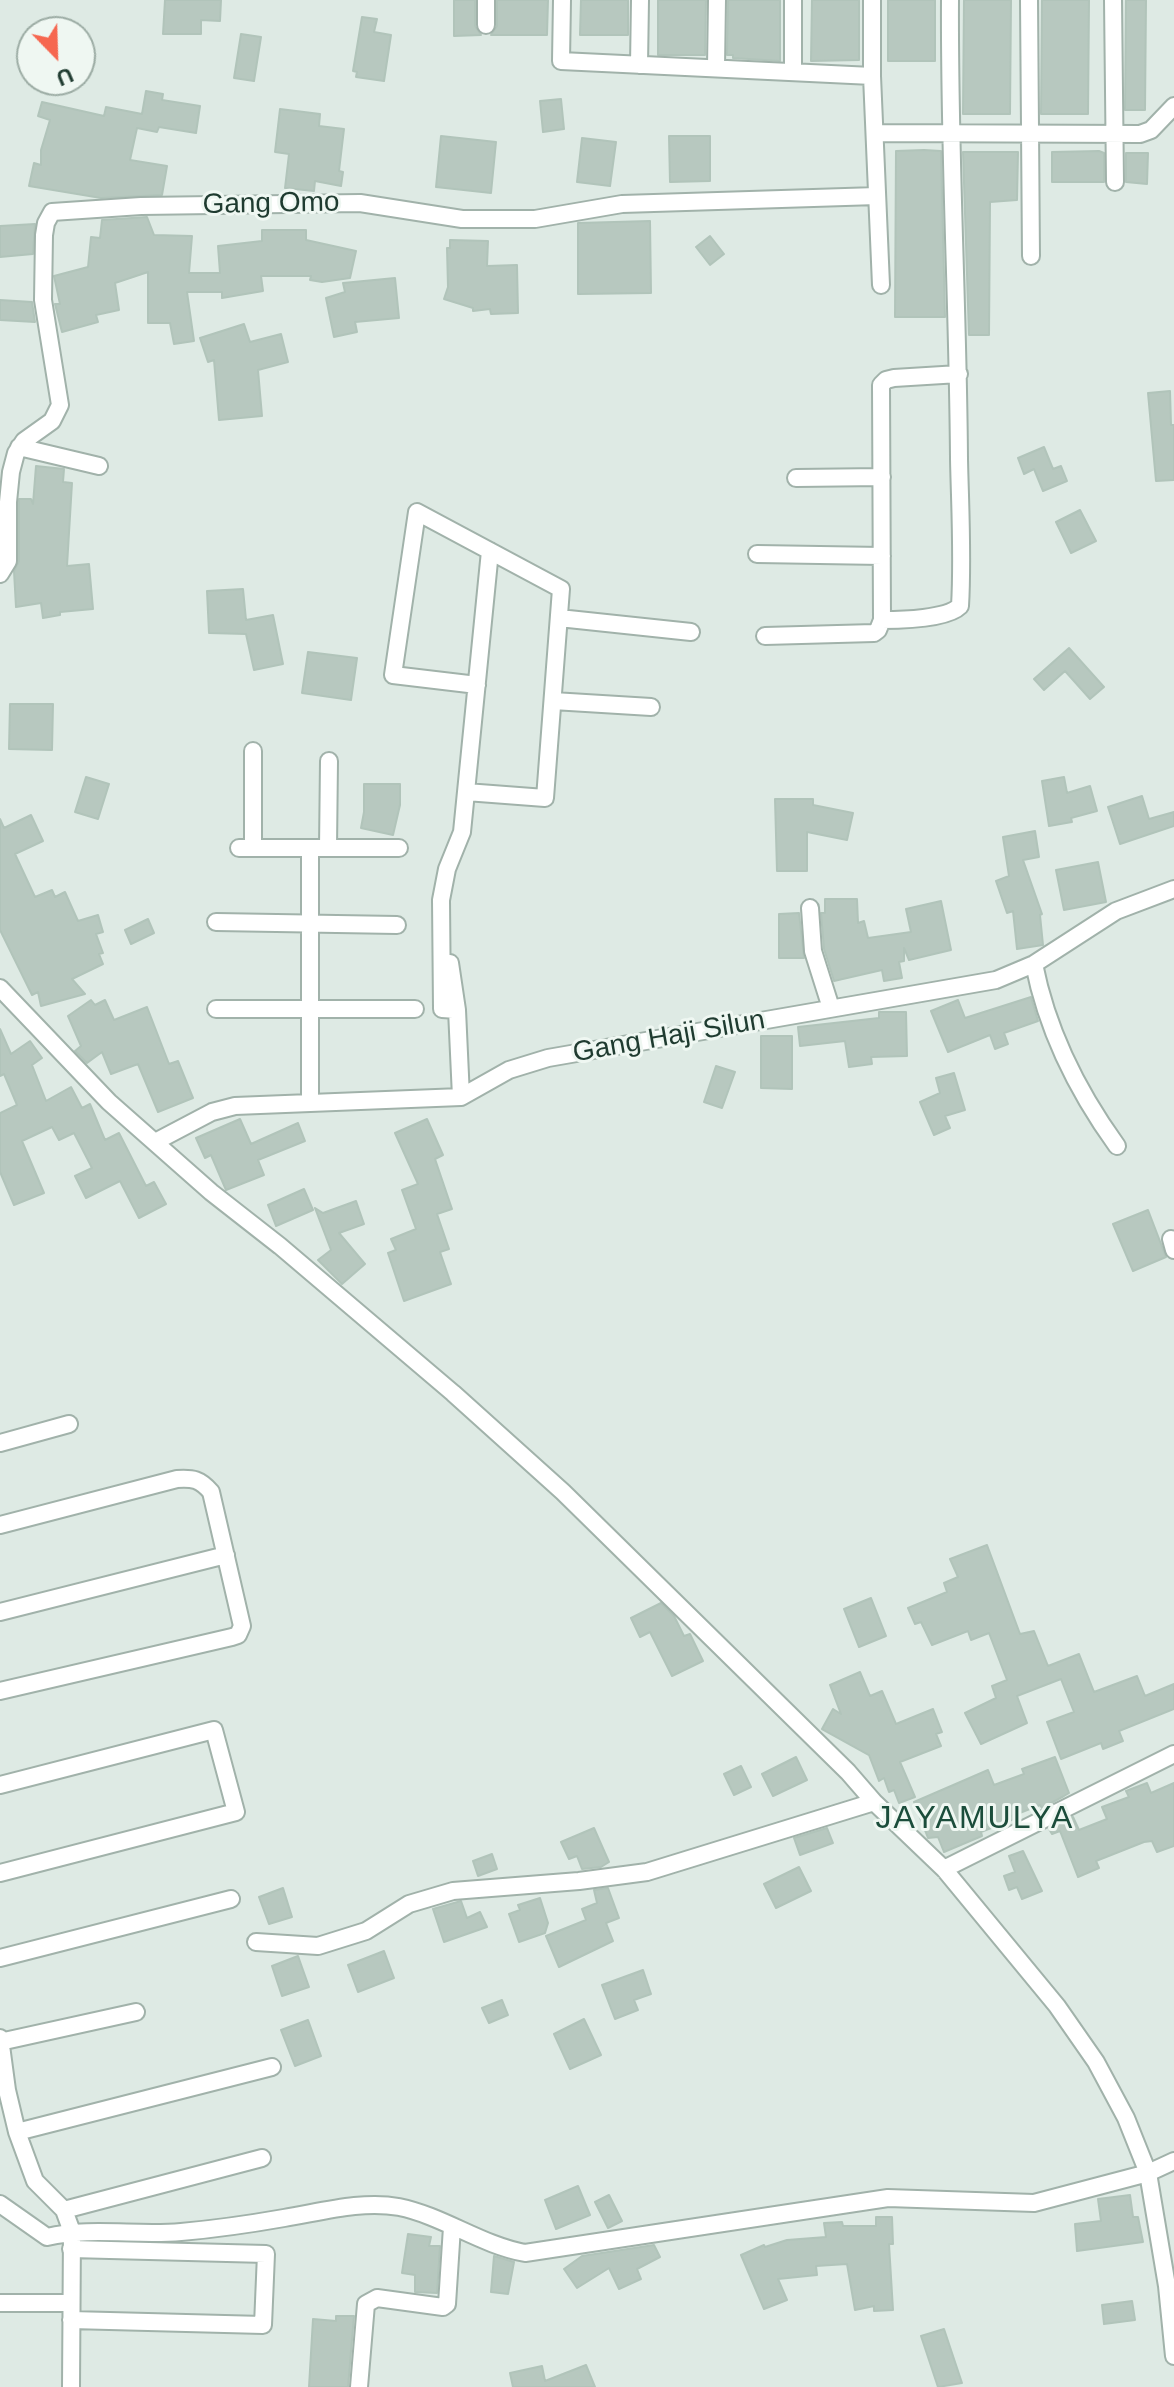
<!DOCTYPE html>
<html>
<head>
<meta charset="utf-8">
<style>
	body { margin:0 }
	#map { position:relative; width:1174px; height:2387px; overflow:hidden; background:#deeae4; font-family:Helvetica,sans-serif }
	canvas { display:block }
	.north { position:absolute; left:16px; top:16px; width:80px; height:80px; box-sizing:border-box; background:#eff7f2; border:2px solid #9caca4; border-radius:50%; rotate:157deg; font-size:22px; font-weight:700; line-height:32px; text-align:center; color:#1f3b30 }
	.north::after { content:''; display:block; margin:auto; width:28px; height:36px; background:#f66750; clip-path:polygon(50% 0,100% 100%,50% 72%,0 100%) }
</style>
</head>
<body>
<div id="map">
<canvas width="1174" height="2387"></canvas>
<div class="north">U</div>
</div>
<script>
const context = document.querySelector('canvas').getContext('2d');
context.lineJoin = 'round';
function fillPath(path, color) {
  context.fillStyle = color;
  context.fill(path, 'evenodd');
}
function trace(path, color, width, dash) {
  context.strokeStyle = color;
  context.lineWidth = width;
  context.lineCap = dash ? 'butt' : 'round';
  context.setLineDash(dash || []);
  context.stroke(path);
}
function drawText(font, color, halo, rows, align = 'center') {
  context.font = font + ' Helvetica,sans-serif';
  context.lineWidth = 6;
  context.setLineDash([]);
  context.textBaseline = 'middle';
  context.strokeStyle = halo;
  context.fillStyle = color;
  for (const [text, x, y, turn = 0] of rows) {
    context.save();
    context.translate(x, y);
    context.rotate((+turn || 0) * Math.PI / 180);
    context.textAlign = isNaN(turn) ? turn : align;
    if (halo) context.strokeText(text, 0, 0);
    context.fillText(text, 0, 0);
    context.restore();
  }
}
const building = new Path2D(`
	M165 0H221L220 21 201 20V34H163Z
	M454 0H475V26L481 35 454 36Z
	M497 0H548L547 35H491L497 26Z
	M581 0H628V35H580Z
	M658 0H706L705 55H658Z
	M728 0H780V61L733 58V55H727Z
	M812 0H859V60L811 61Z
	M888 0H935V61H888Z
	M964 0H1011L1010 114H963Z
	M1042 0H1089L1088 114H1041Z
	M1126 0H1146L1145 110H1125Z
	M362 17 377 19 374 32 391 35 384 81 356 77 357 72 353 71Z
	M241 34 261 37 254 81 234 78Z
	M146 91 163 94 162 100 200 106 196 133 159 127 157 132 137 128 130 160 167 166 162 195 101 198 29 186 34 163 41 165V150L50 120 38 116 42 102 104 116 106 107 142 114Z
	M561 99 564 129 543 132 540 101Z
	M280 109 320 114 319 126 344 129 339 171 343 172 341 186 315 181 314 191 285 188 289 154 275 152Z
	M441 136 496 142 491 193 436 187Z
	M669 136H710V181L670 182Z
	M582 138 616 142 610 186 577 182Z
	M924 150 941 151 945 317H895L896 151Z
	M1099 151 1104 153V182H1052V152Z
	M963 152H1018L1017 200 990 202 989 335H969Z
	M1126 153H1148L1147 184 1126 182Z
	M147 217 154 235 192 236 189 273H220L218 246 262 241V230H306V240L356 251 350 278 322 282 310 280 311 276H261L263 291 222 298V292H187L194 341 174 344 170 323H148V272L115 283 119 310 96 315 98 322 62 332 55 304H60L54 276 88 267 91 237 100 238 102 220Z
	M650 221 651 293 578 294V223Z
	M35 224 33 254 0 257V226Z
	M710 236 724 254 710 265 696 247Z
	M450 240 488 241 487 266 517 265 518 313 491 314 490 309 473 311V308L444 299 448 287 447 248H450Z
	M395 278 399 318 355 322 357 332 334 337 326 298 345 292 343 283Z
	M0 300 32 302 35 322 0 320Z
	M244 324 250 342 281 334 288 362 258 370 262 416 219 420 214 360 208 362 200 338Z
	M1170 391 1171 425H1174V480L1156 481 1148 393Z
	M1044 447 1053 469 1061 466 1067 481 1043 491 1034 469 1024 474 1018 458Z
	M36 466 64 469 63 482 72 483 67 566 89 564 93 609 60 612V615L43 618 41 603 16 607 14 571 19 561V499H31L33 504Z
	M1080 510 1096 541 1071 553 1056 522Z
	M243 589 246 620 273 615 283 664 254 670 246 634 209 633 207 591Z
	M1069 648 1104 687 1090 699 1065 671 1044 690 1034 679Z
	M308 652 357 658 351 700 302 693Z
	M10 704H53L52 750 9 749Z
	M86 777 109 784 98 819 75 812Z
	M1064 777 1067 793 1090 786 1097 811 1071 818 1072 822 1049 826 1042 781Z
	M364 784H400V805L393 835 361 828 364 812Z
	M1142 796 1149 819 1174 812V826L1120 844 1108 807Z
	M775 799H813V805L853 813 847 840 807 832V871H777Z
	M31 815 43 841 15 854 35 897 52 890 55 897 65 892 78 921 98 915 103 932 96 934 103 953 99 954 103 964 72 979 85 994 41 1006 38 992 32 995 0 930V819L4 828Z
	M1035 831 1039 857 1023 860 1042 914 1040 915 1043 945 1017 949 1013 911 1007 913 996 881 1009 876 1003 837Z
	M1098 862 1106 902 1064 910 1056 870Z
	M825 899H857L858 923 864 921 868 938 911 932 906 909 941 901 951 950 909 960 904 948V961L899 962 902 978 884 981 882 970 834 981 824 949 821 913H825Z
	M799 913 804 958H779V914Z
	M148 919 154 933 131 944 125 930Z
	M1031 997 1038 1021 1004 1033 1008 1044 995 1049 990 1035 948 1052 931 1011 958 1000 965 1018Z
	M91 1000 95 1005 105 1000 114 1020 147 1007 169 1064 178 1061 193 1098 158 1112 138 1064 111 1074 102 1052 87 1063 75 1051 81 1046 68 1016Z
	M879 1012H906L907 1056 871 1057 872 1064 849 1067 845 1041 800 1046 798 1027 879 1018Z
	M0 1029 11 1054 30 1041 42 1058 32 1065 46 1101 71 1087 82 1108 90 1104 105 1140 119 1133 146 1186 154 1182 166 1204 139 1218 120 1181 86 1198 75 1176 92 1168 74 1133 59 1140 52 1127 22 1141 44 1193 14 1205 0 1172V1113L17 1105 4 1074 0 1076Z
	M761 1036H792V1089L761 1088Z
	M716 1066 735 1072 722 1108 704 1102Z
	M954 1073 965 1110 945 1116 950 1128 934 1135 920 1102 940 1093 936 1078Z
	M240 1119 251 1144 298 1123 305 1141 258 1160 264 1175 226 1190 211 1155 205 1158 196 1138Z
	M427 1119 443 1155 435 1159 452 1209 437 1214 449 1249 440 1252 451 1284 404 1301 388 1253 396 1250 391 1239 416 1229 402 1190 418 1184 395 1133Z
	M304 1189 313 1210 276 1226 268 1205Z
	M356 1201 364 1224 339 1233 365 1264 342 1284 318 1260 331 1250 315 1208 323 1213Z
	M1148 1210 1166 1257 1133 1271 1113 1224Z
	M987 1545 1020 1634 1034 1631 1048 1666 1079 1654 1094 1692 1137 1676 1145 1696 1174 1684V1709L1119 1731 1123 1741 1103 1749 1101 1743 1061 1759 1047 1722 1074 1712 1061 1679 1017 1696 1027 1723 981 1744 965 1713 996 1698 992 1686 1007 1680 989 1633 971 1640 968 1631 932 1645 921 1622 915 1624 908 1608 947 1592 944 1583 958 1577 950 1559Z
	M871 1598 886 1636 859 1647 844 1609Z
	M661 1603 674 1616 684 1636 690 1634 703 1661 672 1676 650 1632 640 1637 631 1618Z
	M860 1672 870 1696 882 1691 896 1724 933 1709 942 1732 936 1734 941 1746 900 1762 915 1797 899 1803 894 1790 889 1792 884 1778 879 1781 869 1755 822 1729 833 1709 841 1714 830 1685Z
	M796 1757 807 1780 773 1796 762 1774Z
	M1055 1757 1069 1793 1064 1796 1042 1808 1040 1805 1012 1816 1014 1819 981 1832 982 1836 944 1852 938 1837 928 1838 914 1802 988 1770 994 1785 1024 1774 1022 1769Z
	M741 1766 751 1787 734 1795 724 1774Z
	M1147 1783 1151 1793 1174 1783V1846L1157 1852 1152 1841 1144 1842 1096 1861 1099 1868 1078 1877 1060 1831 1052 1834 1049 1829 1073 1817 1079 1830 1107 1819 1102 1807 1129 1797 1126 1791Z
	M594 1828 609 1862 601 1867 582 1869 577 1856 569 1859 561 1842Z
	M827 1828 833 1843 800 1855 794 1838Z
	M1023 1851 1042 1891 1022 1899 1017 1887 1009 1890 1004 1876 1015 1872 1009 1856Z
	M492 1854 497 1869 478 1876 473 1861Z
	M799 1867 811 1891 776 1908 764 1884Z
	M283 1888 292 1917 269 1924 259 1897Z
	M608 1888 619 1918 606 1923 613 1941 559 1967 546 1936 586 1920 582 1909 597 1903 594 1890Z
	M540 1898 548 1923 545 1933 519 1942 509 1914 520 1910 518 1905Z
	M461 1901 467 1918 480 1912 487 1927 444 1942 433 1909Z
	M384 1951 394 1978 358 1992 348 1965Z
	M298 1956 309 1987 282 1996 272 1966Z
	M643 1970 651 1994 634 2000 638 2010 615 2019 602 1985Z
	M502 2000 508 2015 489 2023 482 2008Z
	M584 2019 601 2055 570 2069 554 2034Z
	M308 2020 321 2056 295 2066 281 2030Z
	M578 2186 590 2215 556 2229 545 2200Z
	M609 2195 622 2221 608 2228 595 2202Z
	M1130 2195 1133 2217H1138L1143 2242 1077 2251 1075 2224 1101 2221 1098 2199Z
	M876 2217H892L893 2244H889L893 2310 874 2311V2306L855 2310 847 2264 816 2266 817 2275 778 2279 787 2300 764 2309 741 2255 764 2245 765 2247 787 2240 826 2237 824 2223 842 2222 843 2226H876Z
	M408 2234 431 2237 429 2246H440L437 2293 415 2292V2275L402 2273Z
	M654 2245 660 2257 637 2269 641 2279 619 2289 609 2268 577 2288 564 2269 582 2256Z
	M494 2256 514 2262 508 2294 491 2292Z
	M1132 2301 1135 2320 1104 2324 1102 2305Z
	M336 2316H354L348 2387H309L313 2319 336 2321Z
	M944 2329 962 2383 938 2387 921 2336Z
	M586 2365 595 2387H513L510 2373 542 2366 545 2381Z`);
fillPath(building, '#b7c8bf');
trace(building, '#b1c4ba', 2);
const minor = new Path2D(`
	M562 0 561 61 872 76
	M872 0V76L881 285
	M1029 0 1031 256
	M1113 0 1115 182
	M486 25V0
	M639 65 640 0
	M716 67 717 0
	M793 71V0
	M875 133 1140 134 1151 130 1174 106
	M19 447 99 466
	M796 478 882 477
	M757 554 882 556
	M0 574 8 561V502L11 472 16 453 24 441 52 421 60 405 43 300 44 235 46 223 52 212 141 206 360 203 462 219H535L622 204 877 196
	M559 618 691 632
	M882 620 881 385 886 380 894 378 959 374
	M765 636 874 633 878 630 882 620C902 620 947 619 960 606 963 557 960 507 959 459 958 306 949 153 950 0
	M553 701 651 707
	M466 792 545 798 561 589 417 512 393 675 477 685
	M239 848H399
	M253 848V751
	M328 848 329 761
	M810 908 813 951 831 1008
	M216 922 397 925
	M450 963 457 1010 461 1097
	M1034 964C1047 1030 1078 1092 1117 1146
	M0 988 109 1102 211 1192 280 1246 453 1393 563 1492 848 1772 874 1802 944 1869 1057 2006 1096 2062 1126 2118 1148 2173 1167 2286 1174 2356
	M216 1009H415
	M457 1010 442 1009 441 900 447 869 462 832 490 551
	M310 1102V848
	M155 1142 212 1112 235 1106 461 1097 509 1070 548 1058 996 980 1034 964 1116 911 1174 889
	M1171 1239 1174 1250
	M0 1443 69 1424
	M0 1525 177 1479C193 1478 200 1479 211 1492L242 1626 238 1635 232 1637 0 1691
	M0 1612 226 1555
	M0 1785 214 1730 236 1812 0 1873
	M944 1869 1174 1754
	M256 1942 318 1946 366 1931 409 1904 453 1891 579 1881 647 1872 874 1802
	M0 1958 231 1899
	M0 2038 7 2090 17 2132 35 2181 64 2210 72 2232 71 2387
	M0 2042 136 2012
	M17 2132 272 2067
	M0 2204 47 2237C91 2227 137 2236 181 2232 215 2229 250 2224 284 2218 321 2212 362 2200 399 2207 443 2216 481 2245 525 2253L888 2198 1034 2203 1148 2173 1174 2161
	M64 2210 262 2158
	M0 2303H71
	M71 2320 263 2325 266 2254 71 2249
	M359 2387 366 2304 377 2298 443 2307 447 2304 452 2227`);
trace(minor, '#a1b2aa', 20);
trace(minor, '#fff', 16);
drawText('28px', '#1f3b30', '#eff7f2', [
	["Gang Omo",271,204,-1],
	["Gang Haji Silun",669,1037,-10]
]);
context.letterSpacing = '2px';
drawText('32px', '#1b4d3b', '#eff7f2', [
	["JAYAMULYA",975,1819]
]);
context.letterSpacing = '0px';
</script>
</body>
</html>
